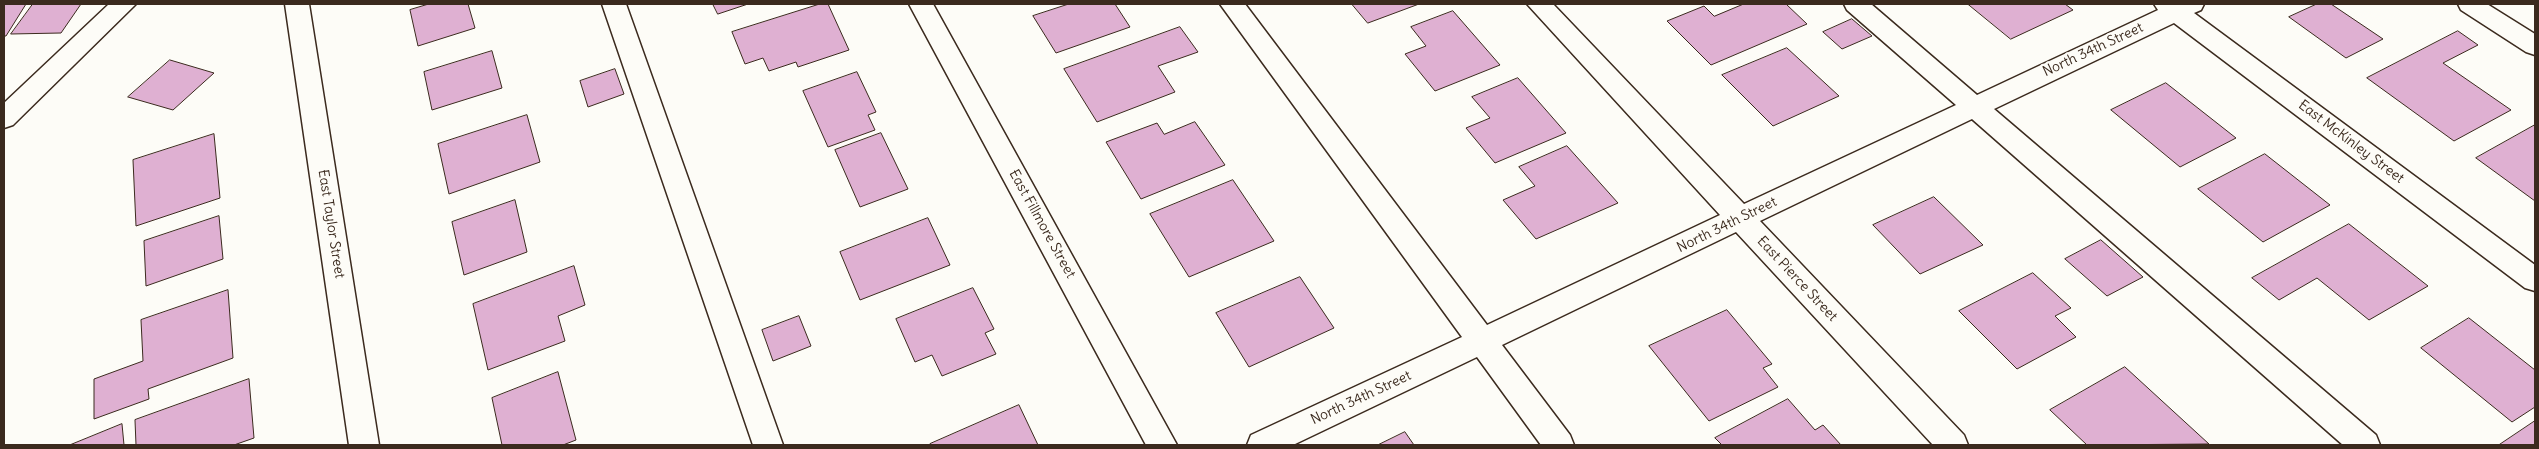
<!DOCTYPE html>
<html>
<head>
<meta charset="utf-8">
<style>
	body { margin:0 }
	#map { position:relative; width:2539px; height:449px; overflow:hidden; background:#fdfcf7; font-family:Delius,sans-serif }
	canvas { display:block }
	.frame { position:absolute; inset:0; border:5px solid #3b2a1e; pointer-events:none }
</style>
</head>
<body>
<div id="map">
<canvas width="2539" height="449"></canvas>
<div class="frame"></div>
</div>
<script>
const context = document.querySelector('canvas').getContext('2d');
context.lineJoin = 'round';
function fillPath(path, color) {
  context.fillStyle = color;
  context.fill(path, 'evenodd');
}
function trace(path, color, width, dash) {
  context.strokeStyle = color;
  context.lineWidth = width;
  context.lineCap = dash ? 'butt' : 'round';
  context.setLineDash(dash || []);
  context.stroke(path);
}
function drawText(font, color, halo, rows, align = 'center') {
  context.font = font + ' Delius,sans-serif';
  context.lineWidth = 4.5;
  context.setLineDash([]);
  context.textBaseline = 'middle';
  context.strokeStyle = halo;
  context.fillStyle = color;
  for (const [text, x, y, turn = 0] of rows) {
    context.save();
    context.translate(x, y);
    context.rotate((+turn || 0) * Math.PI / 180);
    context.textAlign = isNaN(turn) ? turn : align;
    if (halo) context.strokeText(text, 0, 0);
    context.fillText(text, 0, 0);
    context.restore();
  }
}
const building = new Path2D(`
	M4 4H26L6 36H4Z
	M33 4H81L61 33 11 34Z
	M429 4H468L475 28 418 46 410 10Z
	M713 4H748L718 14Z
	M820 4H828L849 50 798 67 796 62 769 71 763 58 745 64 732 32Z
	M1069 4H1115L1130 27 1056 53 1033 16Z
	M1352 4H1419L1368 23Z
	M1744 4H1786L1807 24 1711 65 1667 21 1704 6 1714 16Z
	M1968 4H2065L2073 10 2011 39Z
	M2317 4H2331L2383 39 2346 58 2289 17Z
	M1453 11 1500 65 1435 91 1405 54 1426 46 1411 27Z
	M1852 19 1872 36 1842 49 1823 32Z
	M1180 27 1198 52 1158 66 1175 92 1097 122 1064 69Z
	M2458 31 2478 45 2443 63 2511 110 2454 141 2367 78Z
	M1787 48 1839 96 1773 126 1722 75Z
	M492 51 502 88 432 110 424 72Z
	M170 60 214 73 173 110 128 97Z
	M615 69 624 94 588 107 580 81Z
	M857 72 876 112 868 115 875 130 828 147 803 91Z
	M1518 78 1566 133 1495 163 1466 128 1490 118 1472 97Z
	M2166 83 2236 138 2180 167 2111 110Z
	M527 115 540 162 449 194 438 144Z
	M1195 122 1225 165 1141 199 1106 142 1157 123 1164 134Z
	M2535 125V201L2476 158Z
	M881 133 908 189 860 207 835 150Z
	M214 134 220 198 136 226 133 160Z
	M1567 146 1618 203 1536 239 1503 200 1535 186 1519 167Z
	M2265 154 2330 205 2263 242 2198 189Z
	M1233 180 1274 241 1189 277 1150 214Z
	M1934 197 1983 245 1920 274 1873 225Z
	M515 200 527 252 464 275 452 222Z
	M219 216 223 259 146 286 144 241Z
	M928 218 950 265 860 300 840 252Z
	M2349 224 2428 286 2369 320 2317 278 2279 300 2252 278Z
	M2101 240 2143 277 2107 296 2065 259Z
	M574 266 585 305 558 316 565 341 488 370 473 304Z
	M2033 273 2071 308 2055 316 2076 337 2017 369 1959 311Z
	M1300 277 1334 328 1249 367 1216 313Z
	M973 288 994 329 985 333 996 354 942 376 932 355 915 362 896 319Z
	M228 290 233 358 148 389 149 399 94 419V379L143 361 141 320Z
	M1727 310 1772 364 1763 368 1778 387 1709 421 1649 346Z
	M799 316 811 346 773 361 762 330Z
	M2469 318 2535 370V407L2512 422 2421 348Z
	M2125 367 2209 444 2087 445 2050 410Z
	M558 372 576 440 563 445H502L492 398Z
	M249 379 254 438 234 445H136L135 420Z
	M1788 399 1815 430 1823 425 1841 445H1722L1715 438Z
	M1019 405 1038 445H930V444Z
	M2535 421V445H2499Z
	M122 424 124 445H70Z
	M1405 432 1414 445H1378Z`);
fillPath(building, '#dfb0d2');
trace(building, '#3b2a1e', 1);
const minor = new Path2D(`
	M109 4H136L13 125 4 128V103Z
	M285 4H309L379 445H349Z
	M602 4H626L783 445H753Z
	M909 4H933L1177 445H1146Z
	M1220 4H1245L1487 325 1720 215 1527 4H1553L1744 204 1956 105 1847 10 1844 4H1871L1977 95 2158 10 2154 4H2204L2201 10 2194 13 2535 265V291L2525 288 2174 23 1994 109 2376 435 2380 445H2343L1972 119 1760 221 1964 435 1968 445H1933L1736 232 1502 345 1570 435 1574 445H1541L1477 357 1293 445H1247L1251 435 1462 337Z
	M2458 4H2487L2535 34V55L2526 52 2461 10Z`);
trace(minor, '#3b2a1e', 3);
fillPath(minor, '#fdfcf7');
drawText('14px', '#3b2a1e', '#fdfcf7', [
	["North 34th Street",2093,50,-25],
	["East McKinley Street",2351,142,37],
	["East Taylor Street",331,224,81],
	["East Fillmore Street",1042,224,61],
	["North 34th Street",1727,225,-26],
	["East Pierce Street",1797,279,47],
	["North 34th Street",1361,398,-25]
]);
</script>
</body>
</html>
